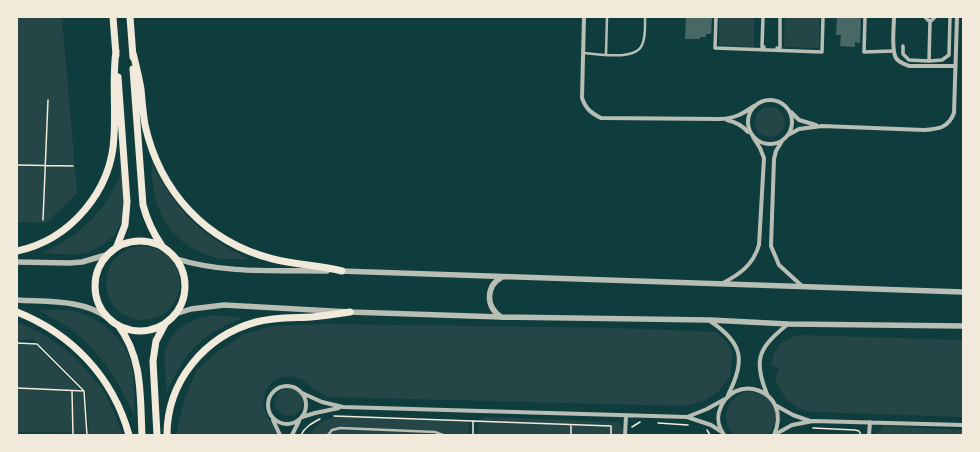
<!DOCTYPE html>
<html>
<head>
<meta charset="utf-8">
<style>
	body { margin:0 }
	#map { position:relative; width:980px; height:452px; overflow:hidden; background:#0f3d3e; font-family:Literata,serif }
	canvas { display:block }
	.frame { position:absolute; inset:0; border:18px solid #f1e9da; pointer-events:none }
</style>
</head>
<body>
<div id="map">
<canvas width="980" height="452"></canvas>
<div class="frame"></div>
</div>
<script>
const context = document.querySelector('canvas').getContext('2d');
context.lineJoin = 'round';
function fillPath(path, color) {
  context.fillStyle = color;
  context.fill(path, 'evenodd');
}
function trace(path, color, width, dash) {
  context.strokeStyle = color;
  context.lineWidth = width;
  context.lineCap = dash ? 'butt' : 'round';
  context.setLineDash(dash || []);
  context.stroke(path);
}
fillPath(new Path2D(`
	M17 17H62L77 193 46 223 17 222Z
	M719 17H754V47L719 45Z
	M785 17H820L819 48 784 47Z
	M755 122a15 15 0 1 1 30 0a15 15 0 1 1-30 0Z
	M152 163C174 209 203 238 250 259 242 259 233 259 225 259 188 255 159 227 154 190 152 181 152 172 152 163Z
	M121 172C122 184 124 197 124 209 122 231 106 248 84 253 70 256 55 253 41 253 78 238 108 210 121 172Z
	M106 283a37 37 0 1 1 74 0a37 37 0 1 1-74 0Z
	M38 310C51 310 65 309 77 312 100 318 123 337 130 360 135 378 134 398 135 417 121 386 104 357 77 334 66 325 51 317 38 310Z
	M214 315 243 318C200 335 186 350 167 392 166 378 163 362 166 349 167 346 169 343 170 340 180 323 196 318 214 315Z
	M17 322C48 335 67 347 89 373 95 380 102 387 106 395 113 408 117 422 123 435H89L86 391 35 340H17Z
	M325 324 616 328 716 332 727 342 733 352 730 376 719 391 704 401 684 406 329 397C325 395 320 393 315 390 310 387 306 381 301 379 291 374 276 376 270 385 264 392 262 400 264 408 266 418 275 425 279 435H176L184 400 197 370 221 349 243 335 272 326Z
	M799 335 963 340V417L812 412 799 409 786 399 775 381 779 368 771 366C775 346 780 341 799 335Z
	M17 344 36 345 83 393 86 433 17 432Z
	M275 402a14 14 0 1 1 28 0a14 14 0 1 1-28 0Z
	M748 391C774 393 784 415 768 435H735C717 419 728 396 748 391Z
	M344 415 469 422 468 435H309C320 420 327 419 344 415Z
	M486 417 618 422 622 428V435H478L479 420Z
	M884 426 963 430V435H877V433Z`), '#244646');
fillPath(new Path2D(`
	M686 17H712L711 34H706V37H700V39H685Z
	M837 17H861L860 43 855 42V47L840 46 841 35H836Z`), '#486865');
trace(new Path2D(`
	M17 165 73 166
	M43 220 48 100
	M17 343 37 344 84 391 87 435
	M17 388 84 391
	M72 391 73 435
	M334 416 611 426V435
	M658 423 688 425
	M632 427 640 422
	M813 428 855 430 859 431 861 435
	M707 430 710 435
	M17 435H54
	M301 435C305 427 312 423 320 419
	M473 435V421
	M571 435V425
	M885 435H912`), '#f1e9da', 1.5);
trace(new Path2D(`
	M583 53C598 54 635 61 642 45 646 37 645 26 645 17
	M606 54 607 17
	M328 435 332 430 340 428 435 432 443 435`), '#b8beb3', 2.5);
trace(new Path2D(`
	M716 17 715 48 822 52 823 17
	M763 17 762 47H764
	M865 17 864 52 893 51
	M925 17 930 22
	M935 17 930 22 929 61 942 60 949 55 950 17
	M903 46V54L909 60 929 61
	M777 48H780V17`), '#b8beb3', 3.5);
trace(new Path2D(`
	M584 17 582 98C586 109 591 113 601 118L720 119C735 118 741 115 754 106
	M894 17C894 27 891 50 896 58 898 62 904 64 909 66H955
	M748 122a22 22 0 1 1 44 0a22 22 0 1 1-44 0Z
	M791 112 799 120 816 125
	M727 120C736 122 742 125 748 132
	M788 135 799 129 822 126 924 130C939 129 948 128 954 113L957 17
	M782 141 776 151 774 159 771 246 779 265 802 286
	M723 283C740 274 753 265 759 245L764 158 760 148 753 137
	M710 321C743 343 746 360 728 395
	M268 405a19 19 0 1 1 38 0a19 19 0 1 1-38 0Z
	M302 393 322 402 343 407 687 417 711 425 722 432
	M767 394C752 358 760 347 788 324
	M775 405 793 415 810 421
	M302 417 315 413 339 408
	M687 417 707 409 725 399
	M273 420 280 435
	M292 435 299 421
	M625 435 626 416
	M724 435C719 428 717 419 719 412 731 370 794 389 774 435
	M774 435 792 425 813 421 963 425
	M869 435 870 422`), '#b8beb3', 4);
trace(new Path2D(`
	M177 259C224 274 278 270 327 271
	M17 262 69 263 82 262 106 255
	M340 271 963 292
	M17 300C47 302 83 299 108 318
	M175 314 191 309 224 305 350 312 501 317 710 320 788 324 963 326
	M501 317C485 306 486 286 502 277`), '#b8beb3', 5.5);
trace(new Path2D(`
	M113 17 116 55
	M130 17 133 57
	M133 53C136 65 139 77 141 89 142 101 143 113 145 125 160 192 206 242 273 259 296 265 319 265 342 271
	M133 69 143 205C147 220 153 233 162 246
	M95 286a45 45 0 1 1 90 0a45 45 0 1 1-90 0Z
	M117 246 125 225 127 202 118 77
	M17 251C70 240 112 191 114 136 116 108 112 80 116 51
	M17 312C72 334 113 377 129 435
	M118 325C143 358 140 396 142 435
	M157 435 153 361 156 341 165 324
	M167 435C167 381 205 336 256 322 274 317 293 318 311 317 324 316 337 314 350 312`), '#f1e9da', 7);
</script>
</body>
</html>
